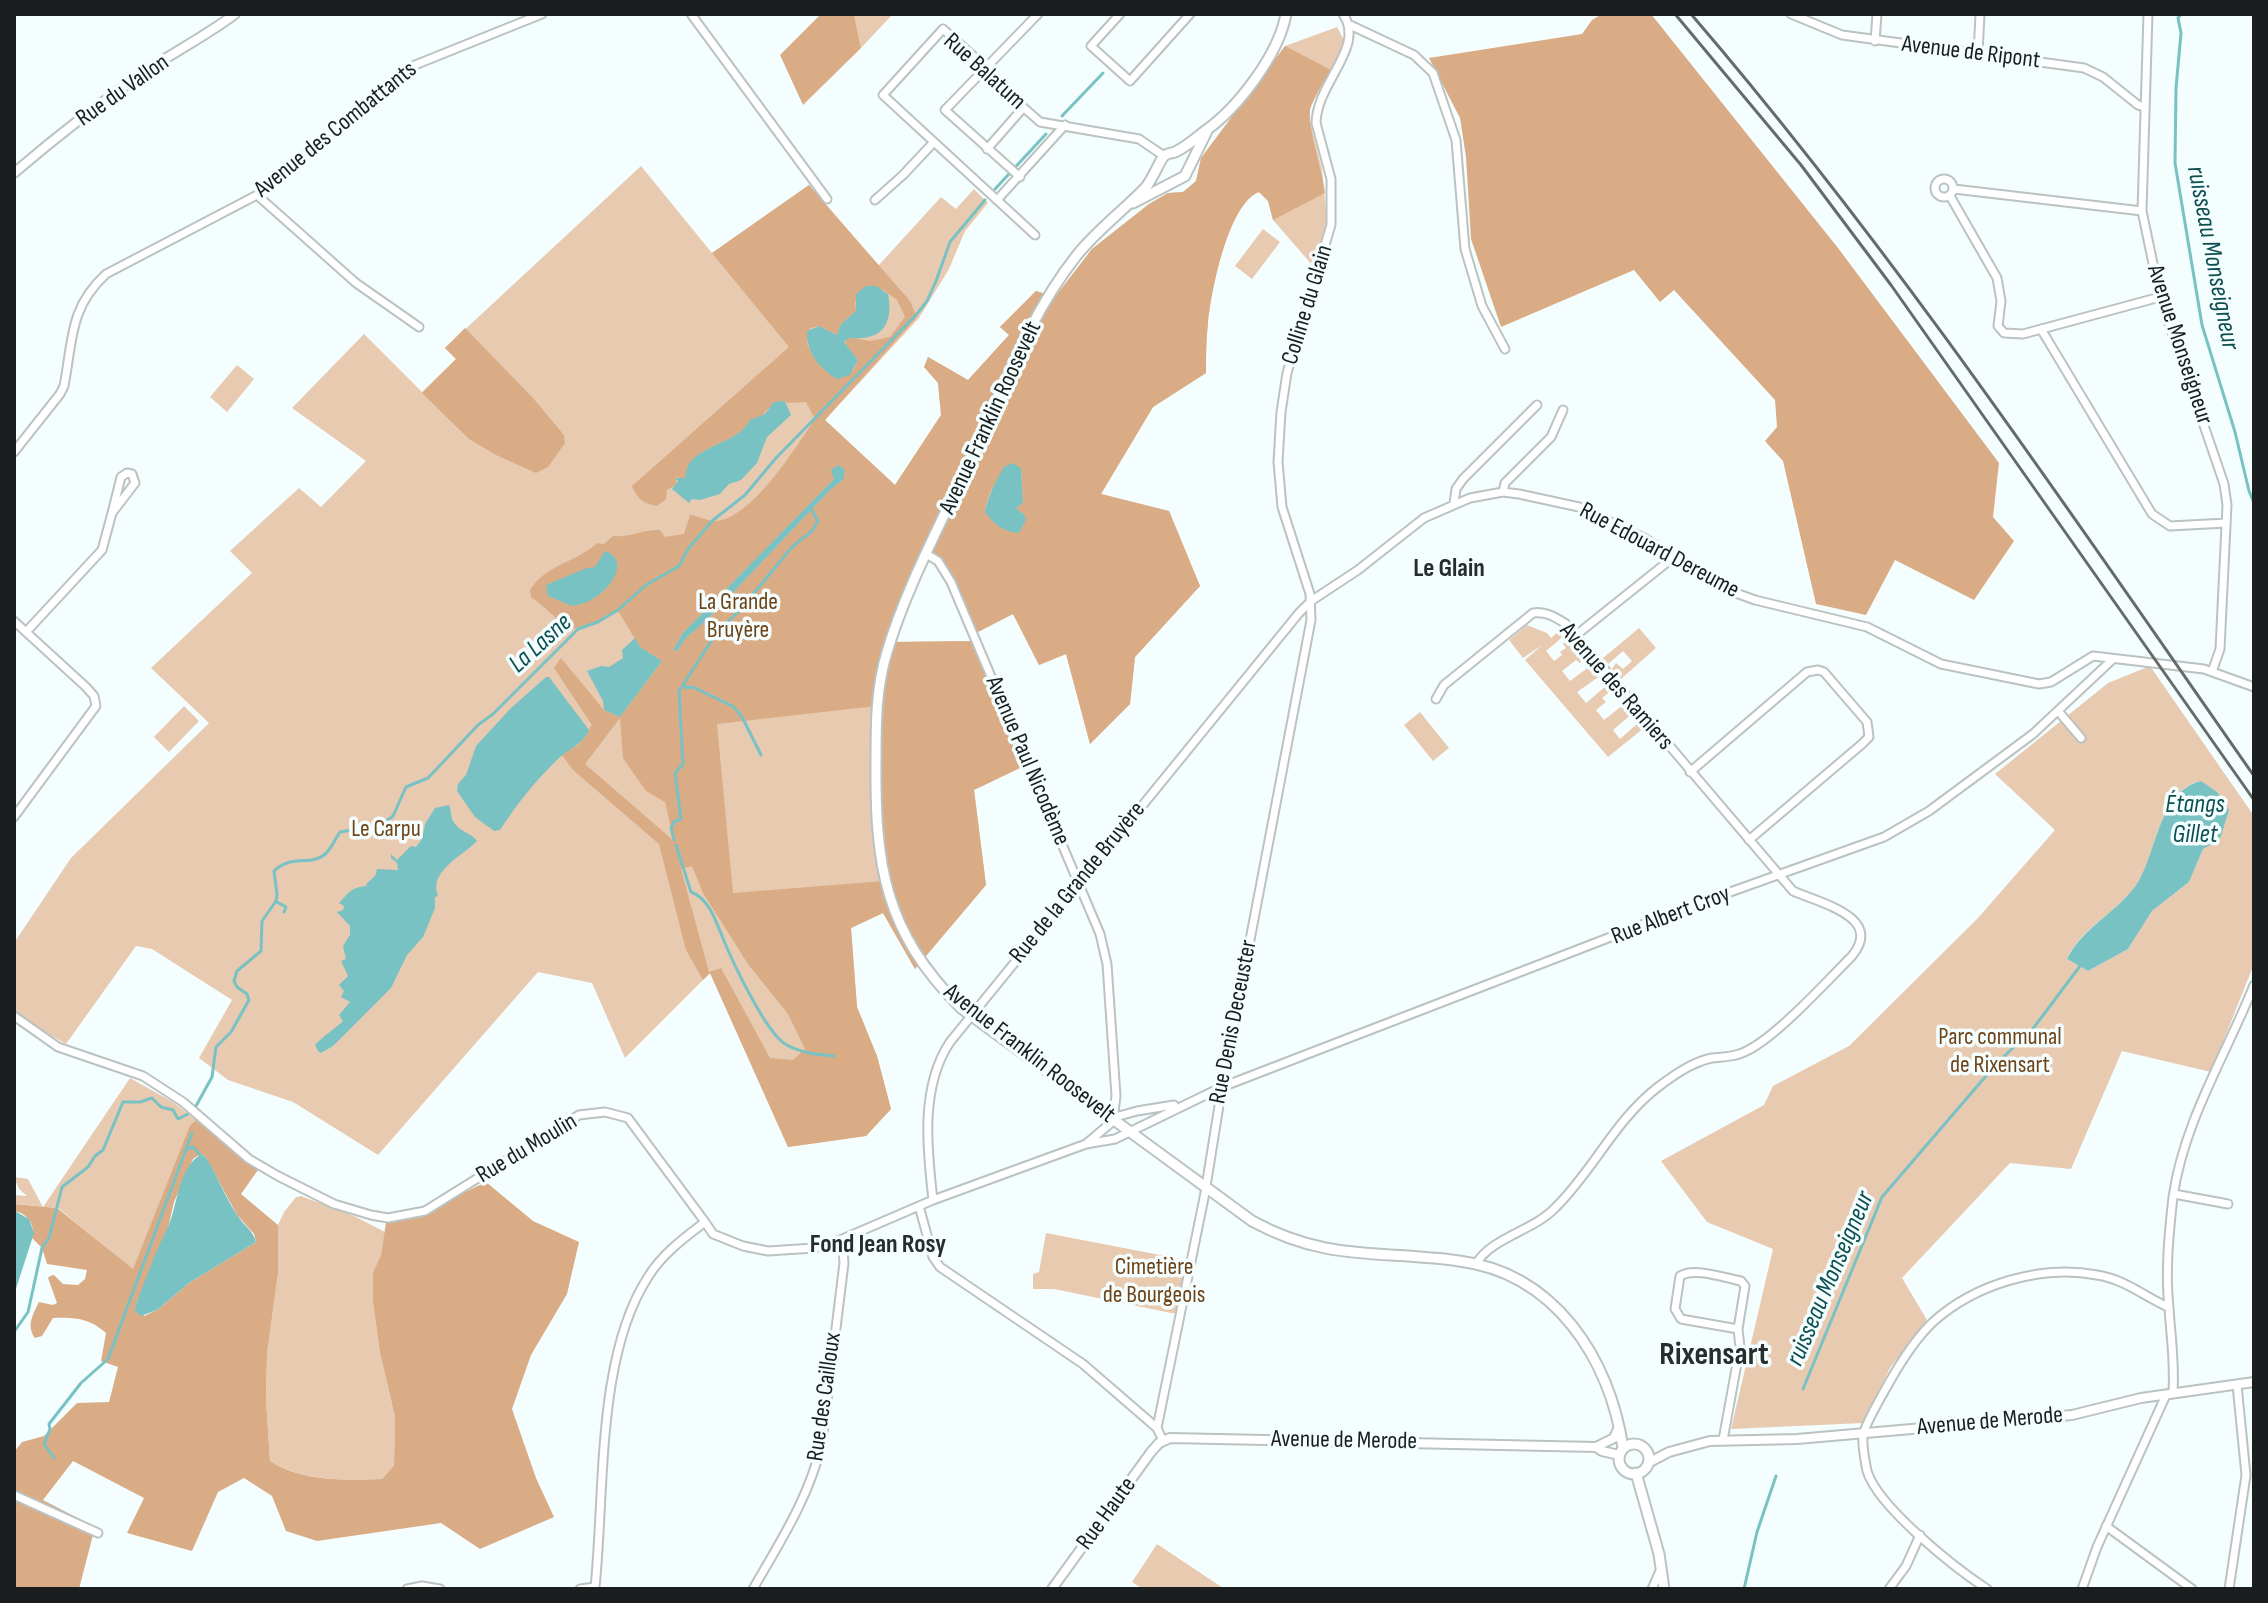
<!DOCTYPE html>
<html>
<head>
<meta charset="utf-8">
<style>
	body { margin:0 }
	#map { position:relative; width:2268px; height:1603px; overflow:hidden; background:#f5fefe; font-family:"Sofia Sans Condensed",sans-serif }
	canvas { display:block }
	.frame { position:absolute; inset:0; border:16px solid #1b1e1e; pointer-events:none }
</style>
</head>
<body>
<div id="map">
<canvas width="2268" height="1603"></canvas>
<div class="frame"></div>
</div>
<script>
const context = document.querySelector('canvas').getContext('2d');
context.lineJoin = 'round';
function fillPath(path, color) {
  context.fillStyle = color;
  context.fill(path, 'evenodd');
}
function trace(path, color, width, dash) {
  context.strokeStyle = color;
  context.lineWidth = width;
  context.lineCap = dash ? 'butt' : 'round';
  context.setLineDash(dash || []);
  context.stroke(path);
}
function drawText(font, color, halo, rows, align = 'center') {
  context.font = font + ' "Sofia Sans Condensed",sans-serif';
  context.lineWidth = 7;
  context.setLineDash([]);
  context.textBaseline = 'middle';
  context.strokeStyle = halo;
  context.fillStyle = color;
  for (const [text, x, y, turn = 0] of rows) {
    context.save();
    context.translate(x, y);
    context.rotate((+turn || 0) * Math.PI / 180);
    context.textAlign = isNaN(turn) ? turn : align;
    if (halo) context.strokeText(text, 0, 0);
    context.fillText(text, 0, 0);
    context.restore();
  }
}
fillPath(new Path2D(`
	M854 14H893L861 48Z
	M1337 27 1345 42 1310 108V121L1322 169 1327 221 1313 266 1273 220 1268 201 1259 192C1228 203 1211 292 1208 323 1206 339 1206 356 1206 373L1153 407 1101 494 1169 511 1200 586 1135 657 1130 704 1090 744 1066 654 1039 665 1013 614 974 634 951 582 928 555 891 642 972 641 1022 767 974 790 986 885 915 969 883 913 851 928 857 1007 877 1056 891 1109 866 1136 788 1147 710 973 625 1058 592 983 538 972 378 1155 293 1102 228 1080 199 1058 232 1000 152 949 136 946 66 1044 38 1028 14 1010V943L71 858 209 723 151 668 252 573 230 551 299 488 321 507 366 461 292 408 364 334 422 392 456 359 445 348 641 166 712 253 809 185 878 266 941 197 956 209 974 189 988 203 965 231 949 269 919 318 825 420 895 485 941 415 938 383 924 367 928 357 968 380 1009 335 1000 327 1036 291 1055 297 1092 249 1149 204 1168 193 1183 192 1196 181 1201 158 1285 46Z
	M1263 229 1280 242 1252 279 1235 266Z
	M237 365 254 379 227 412 210 397Z
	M1527 625 1547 633 1551 638 1560 630 1565 635 1546 651 1554 661 1562 655 1560 652 1566 648 1563 644 1568 640 1585 659 1580 663 1576 660 1562 671 1570 681 1590 666 1600 676 1577 692 1586 703 1607 685 1612 690 1602 698 1606 702 1596 710 1604 720 1623 705 1632 714 1613 730 1620 739 1639 722 1644 728 1608 757 1525 660 1542 645 1523 658 1509 640Z
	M1639 628 1656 648 1621 679 1612 669 1616 663 1623 669 1632 661 1623 651 1608 664 1603 658Z
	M2150 666 2254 816V964L2211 1072 2122 1051 2071 1169 2010 1163 1902 1278 1927 1320 1890 1368 1863 1423 1731 1429 1773 1249 1707 1222 1661 1161 1764 1105 1773 1086 1849 1046 1978 918 2055 830 1995 774 2108 683ZM2201 781 2203 849 2189 882 2152 911 2128 949 2088 971 2067 959C2079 929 2120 911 2138 882 2157 852 2159 790 2201 781Z
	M184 706 199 721 169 752 154 737Z
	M1420 712 1449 748 1433 761 1404 725Z
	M130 1078 173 1102 196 1120 190 1125 133 1270 58 1208 14 1204V1195L27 1196 19 1189 14 1177 28 1179 43 1207Z
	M301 1196 354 1216 385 1232 381 1255 373 1272V1303L380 1353 395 1417 394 1465 382 1479C345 1480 303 1482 270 1461L266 1398 267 1354 278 1274V1225L284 1212 296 1197Z
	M1046 1233 1186 1260 1176 1314 1054 1289H1033V1274L1039 1272Z
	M1157 1544 1223 1588V1589H1143L1132 1582Z`), '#e8cab1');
fillPath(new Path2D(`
	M821 14H854L861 48 803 105 780 55Z
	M1602 14H1651L1838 248 1999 463 1993 517 2014 541 1974 600 1895 560 1866 615 1816 604 1783 461 1765 441 1777 427 1775 400 1674 290 1660 302 1634 270 1501 327 1471 239 1466 157 1460 118 1429 58 1582 34 1592 20Z
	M1285 46 1331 70C1324 82 1313 97 1310 110 1307 125 1323 173 1325 193L1273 220 1268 201 1259 192C1228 204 1211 292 1208 323 1206 339 1206 356 1206 373L1153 407 1101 494 1169 511 1200 586 1135 657 1130 704 1090 744 1066 654 1039 665 1013 614 974 634 951 582 928 555 891 642 972 641 1022 767 974 790 986 885 915 969 883 913 851 928 857 1007 877 1056 891 1109 866 1136 788 1147 710 973 703 980 686 950 659 844 573 770 562 755 579 744 592 725 554 668 561 658 604 710 620 717 662 661 640 647 618 611C564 642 574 629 531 597L530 590C546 564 576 563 597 543L604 544 613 536C631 538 642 529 660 530L665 537 684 534 690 515C698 516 708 521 715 521 751 520 796 447 815 419L806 402 788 403 785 401 769 408 761 417 750 420C739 443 706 443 692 461 689 465 687 473 685 479L676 477V485L667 490 666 499 657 506C644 504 637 499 632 486L789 347 712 253 809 185 910 301 917 317 825 420 895 485 941 415 938 383 924 367 928 357 968 380 1009 335 1000 327 1036 291 1055 297 1092 249 1149 204 1168 193 1183 192 1196 181 1201 158ZM882 289 897 300 905 317 890 337 870 341 850 337 846 340 845 345 858 360 853 371 815 359 807 344 810 328 819 326 837 335 841 324 856 311 855 302ZM1021 468 1023 502 1016 509 1024 514 985 512C990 485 995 480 1021 468ZM834 479 843 480 831 489 707 620 686 638 677 651 673 650 683 633ZM876 706 884 881 733 893 717 724ZM620 718 623 758 646 791 665 802 674 841 585 764ZM692 866 703 893 748 964 788 1014 805 1049 793 1060 770 1058 721 968 709 972 681 869Z
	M465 328 533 398 564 435 565 443 548 467 536 473 496 455 469 439 422 393 456 359 445 348Z
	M196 1120 258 1170 241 1194 278 1225V1274L267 1354 266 1398 270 1461C302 1482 345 1480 382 1479L394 1465 395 1417 380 1353 373 1303V1272L381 1255 387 1216 434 1207 486 1182 533 1221 579 1242 567 1294 531 1355 512 1409 536 1478 554 1517 480 1549 441 1523 317 1541 286 1531 272 1496 244 1478 218 1492 192 1551 127 1533 144 1498 73 1461 43 1500 95 1527 79 1589H14V1452L22 1442 44 1436 77 1403 109 1402 118 1367 101 1361 106 1333C89 1318 75 1317 53 1318L42 1336 35 1338C26 1326 33 1314 39 1302L53 1305 57 1303 48 1278 50 1276 54 1275 63 1284 78 1285 85 1279 87 1270 47 1264 42 1248 32 1238C36 1225 27 1213 14 1211V1204L57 1208 133 1269 190 1125ZM199 1155 205 1156 237 1215 254 1234 256 1242 189 1283 157 1310 144 1316 136 1304 168 1228 174 1202 193 1159Z`), '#d9ac86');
fillPath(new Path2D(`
	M866 286H876L888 294C892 314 889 336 862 338 853 339 851 336 844 342L858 360 850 375 837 379C819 368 806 352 807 331L819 326 837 335 841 324 856 311V294Z
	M785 401 791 415 767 437 757 463 741 480 729 484 720 494 700 500 692 499 689 503 672 489 678 481 675 478H685C686 474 686 470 688 466 698 445 739 443 750 420L765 414 774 402Z
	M1012 463 1021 468 1023 502 1016 509 1024 514 1026 520 1019 533C1003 532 994 524 985 512 989 493 995 483 1004 467Z
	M838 465 845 470 843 480 831 489 707 620 686 638 677 651 673 650 683 633 834 479 831 470Z
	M605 551C632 561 609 591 591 600 586 603 578 605 572 606L548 596 546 585 584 569 595 567Z
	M635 638 640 647 662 661 620 717 604 710 603 701 587 671 601 666 609 667 623 658 622 650Z
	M546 677H549L589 730C582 745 568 749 557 760 535 781 517 804 500 830L494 831 475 817 457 791 458 784 466 775 476 746 510 709Z
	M2201 781 2217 792 2229 810 2220 839 2203 849 2189 882 2152 911 2128 949 2088 971 2067 959C2082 927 2119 912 2138 882 2157 851 2159 791 2201 781Z
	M449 805C452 812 450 818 455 824 461 832 471 833 477 841 461 857 428 872 438 896L435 897V908L423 937 407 955 391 988 333 1046 321 1053 318 1051 315 1045C324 1035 336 1028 343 1021L339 1015 350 1002 341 997 344 991 339 985 348 976 341 961 346 959 343 946 350 935V926L337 912 343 910 344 906 339 903C352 889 352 888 367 886L366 884 375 876 377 869 398 870 397 863 391 858V854L397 860 411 846 416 847 422 839 425 824 435 808Z
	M200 1155 205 1156C217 1175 225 1197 237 1215 243 1225 253 1230 256 1242L189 1283 157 1310 141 1316 135 1311 136 1304C146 1278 155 1253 167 1229 178 1207 177 1170 200 1155Z
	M15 1211 29 1219 34 1233 14 1295Z`), '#79c2c4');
trace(new Path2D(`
	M2181 14 2178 18 2181 33 2176 88 2175 163 2202 325 2235 432 2249 491 2254 503
	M1062 116 1103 73
	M995 189 1046 134
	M684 684 686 688 693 687 734 707 742 717 761 755
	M674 840 671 828 674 822 681 819 675 773 683 764 679 691 717 632 740 610 792 547 812 531 818 521 812 510
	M676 845 691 892C709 899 715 919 722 936 732 961 765 1031 785 1044 800 1053 816 1054 834 1056
	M277 902 286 907 284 912
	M196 1106 212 1077 216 1047 231 1032 249 1000 247 994 237 987 234 981 237 971 261 951 262 921 276 901 277 895 274 871C291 854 311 866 324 855 331 850 335 839 340 832L381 825 393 816 406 787 428 778 478 725 493 714 578 629 598 622 618 610 646 585 679 566 688 549 712 521 745 495 776 458 916 315 927 301 936 281 950 242 985 200
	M187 1149 193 1147 200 1155
	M14 1332 28 1312 42 1248 49 1238 62 1187 88 1167 95 1156 103 1150 123 1102H140L152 1098 161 1107 173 1110 178 1119 188 1114
	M1803 1389 1882 1197 1998 1062 2032 1030 2080 966
	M54 1458 44 1444 50 1429 49 1424 81 1383 108 1359 192 1133
	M1744 1589 1757 1532 1776 1476`), '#79c2c4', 3);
const minor = new Path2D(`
	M691 14 827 199
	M1120 14 1091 46 1130 81 1190 14
	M1791 14 1842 35 2084 68 2103 77 2138 105 2144 107
	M2148 14 2142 211 2160 297 2224 484 2227 505 2220 649 2212 672
	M1350 25 1414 55 1433 73 1456 140 1465 249 1482 306 1505 349
	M1875 41 1877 14
	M1978 54 1980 14
	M987 149 1023 108
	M1020 177 945 110 1038 14
	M1935 188a9 9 0 1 1 18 0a9 9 0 1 1-18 0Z
	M1954 189 2142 211
	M257 195 356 283 419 327
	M1950 196 1997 278 2001 301 1998 326 2004 333 2023 334 2160 297
	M875 200 903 175 934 142
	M997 200 1065 125
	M1035 235 883 95 943 29 988 69V76L1040 122 1139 139 1164 156
	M2041 329 2152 514 2170 526 2226 523
	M14 452 60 394 64 386C73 340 69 308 106 274L257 195 410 67 542 14
	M1503 492 1505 483 1551 437 1563 410
	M1454 503 1456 489 1463 479 1537 405
	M928 555 938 561 951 582 1100 934 1107 964 1116 1096 1113 1120
	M14 621 86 687 94 696 96 706 14 817
	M26 632 102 550 112 513 135 483 132 474 127 473 121 477 112 513
	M1575 636 1675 556
	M1436 699 1444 685 1533 613C1546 611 1555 617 1566 624L1793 891C1820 903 1884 917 1852 956 1827 981 1772 1042 1742 1053 1733 1057 1722 1057 1712 1058 1692 1062 1674 1075 1658 1087 1615 1120 1593 1171 1555 1208 1533 1231 1492 1237 1476 1264
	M2059 712 2081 738
	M1690 772 1807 672 1818 670 1824 672 1867 722 1869 737 1862 744 1749 840
	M14 1016 58 1047 143 1076 183 1102 249 1159 278 1176 334 1204 371 1215 388 1218 425 1211 579 1115 605 1112 628 1118 705 1222C684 1238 662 1254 648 1277 596 1357 605 1493 595 1587
	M1086 1144 1115 1139 1222 1087 1691 906 1884 837 1929 811 2033 734 2113 659
	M2174 1194 2228 1204
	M933 1200C927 1149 920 1087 950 1042L1299 613 1311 601 1358 570 1424 518 1470 498 1503 492 1519 494 1579 507 1646 539 1725 589 1755 600 1867 627 1941 664 2039 684 2051 682 2093 656 2204 669 2254 687
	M919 1206 933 1257 940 1267 1083 1364 1157 1428
	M705 1222 713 1234 743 1246 768 1251 814 1248 833 1243 933 1200 1086 1144 1119 1116 1137 1111 1174 1105
	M2173 1393C2175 1360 2171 1340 2169 1308 2165 1272 2169 1233 2173 1197 2184 1121 2226 1055 2254 985
	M1723 1440 1740 1347 1738 1329 1745 1286 1741 1281C1724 1278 1695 1267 1680 1276L1675 1309 1681 1319 1738 1329
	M1163 1441 1157 1428 1205 1193 1222 1087 1311 620 1310 594 1282 507 1278 462 1281 412 1287 373 1331 225V179L1316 123C1317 82 1366 47 1343 14
	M14 1495 98 1533
	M2106 1526 2192 1589
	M407 1589 422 1586 440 1589
	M580 1589 595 1587V1589
	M753 1589C780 1542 810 1496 822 1442L844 1263 842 1239
	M1652 1589 1660 1571
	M1889 1589 1906 1566 1920 1535
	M1987 1589C1955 1568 1878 1507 1867 1471 1865 1461 1862 1445 1863 1435 1865 1424 1884 1392 1890 1381 1902 1360 1916 1338 1933 1322 1975 1284 2042 1264 2097 1275 2124 1279 2144 1296 2168 1307
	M2082 1589 2097 1547 2166 1395
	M2229 1589 2246 1475 2237 1385`);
const tertiary = new Path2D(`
	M14 173C56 137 101 102 146 71 176 51 207 35 235 14
	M1596 1447 1614 1438 1619 1427
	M1648 1463 1669 1452 1710 1441 1797 1439 2072 1415 2141 1398 2254 1382
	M1052 1589 1151 1452 1159 1443 1170 1438 1596 1447 1602 1451 1619 1455`);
const secondary = new Path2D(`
	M1286 14C1279 54 1238 108 1205 131 1196 138 1186 147 1175 152 1170 154 1169 152 1164 156 1160 160 1153 178 1146 187 1124 210 1097 230 1077 255 1030 314 1002 390 971 458 942 522 907 585 887 652 876 688 876 723 876 760 875 865 884 931 961 1008L1252 1221C1327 1262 1379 1250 1459 1261 1555 1273 1610 1359 1623 1448
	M1133 203 1185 176 1207 131
	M1619 1459a15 15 0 1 1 30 0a15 15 0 1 1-30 0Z
	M1636 1473 1659 1554 1664 1589`);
trace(minor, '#bac2c2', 11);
trace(tertiary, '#bac2c2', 12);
trace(secondary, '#bac2c2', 13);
trace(minor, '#fff', 7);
trace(tertiary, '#fff', 8);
trace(secondary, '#fff', 9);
trace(new Path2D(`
	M1675 14 1801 165 1891 285 2254 800
	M1691 14C1897 254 2073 517 2254 776`), '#656a6a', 3);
drawText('24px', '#1b1e1e', '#f5fefe', [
	["Avenue de Ripont",1971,53,7],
	["Rue Balatum",984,72,42],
	["Rue du Vallon",123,91,-35],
	["Avenue des Combattants",336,130,-39],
	["Colline du Glain",1308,305,-73],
	["Avenue Monseigneur",2179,345,72],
	["Avenue Franklin Roosevelt",991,418,-65],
	["Rue Edouard Dereume",1659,551,28],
	["Avenue des Ramiers",1616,687,49],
	["Avenue Paul Nicodème",1027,761,67],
	["Rue de la Grande Bruyère",1078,883,-51],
	["Rue Albert Croy",1671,916,-21],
	["Rue Denis Deceuster",1234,1022,-79],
	["Avenue Franklin Roosevelt",1029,1054,38],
	["Rue du Moulin",527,1149,-31],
	["Rue des Cailloux",825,1397,-82],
	["Avenue de Merode",1990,1422,-5],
	["Avenue de Merode",1344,1441,1],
	["Rue Haute",1107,1514,-54]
]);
drawText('24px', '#6e4317', '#f5fefe', [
	["La Grande",738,603],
	["Bruyère",738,631],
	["Le Carpu",386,830],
	["Parc communal",2000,1038],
	["de Rixensart",2000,1066],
	["Cimetière",1154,1268],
	["de Bourgeois",1154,1296]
]);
drawText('italic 26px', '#0d4f51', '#f5fefe', [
	["ruisseau Monseigneur",2212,258,79],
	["La Lasne",541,644,-42],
	["Étangs",2195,805],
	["Gillet",2195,835],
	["ruisseau Monseigneur",1831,1279,-67]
]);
drawText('bold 26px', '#272d2d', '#f5fefe', [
	["Le Glain",1449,569],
	["Fond Jean Rosy",878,1245]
]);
drawText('bold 32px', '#272d2d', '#f5fefe', [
	["Rixensart",1714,1356]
]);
</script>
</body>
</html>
